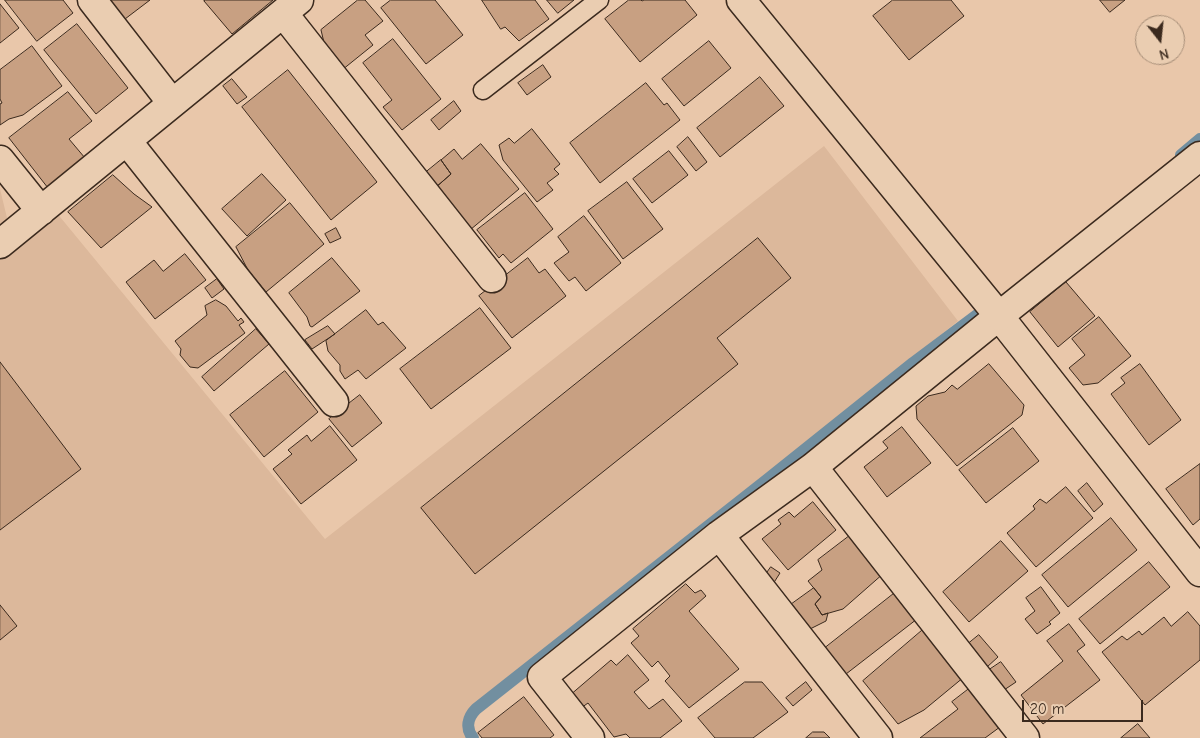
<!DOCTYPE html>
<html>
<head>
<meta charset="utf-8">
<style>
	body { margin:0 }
	#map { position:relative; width:1200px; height:738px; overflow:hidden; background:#e9c7aa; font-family:"Comic Neue",sans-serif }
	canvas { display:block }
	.north { position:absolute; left:1135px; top:15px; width:50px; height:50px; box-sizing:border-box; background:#eacdb1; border:1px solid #a48c76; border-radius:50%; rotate:164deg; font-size:14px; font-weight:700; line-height:20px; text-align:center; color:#3b2a1e }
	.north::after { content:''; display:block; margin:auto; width:18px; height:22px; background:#3b2a1e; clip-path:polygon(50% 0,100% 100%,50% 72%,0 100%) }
	.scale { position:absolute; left:1022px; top:700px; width:121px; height:22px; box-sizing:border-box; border:2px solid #3b2a1e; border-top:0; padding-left:6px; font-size:15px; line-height:18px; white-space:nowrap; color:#3b2a1e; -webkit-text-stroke:4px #eacdb1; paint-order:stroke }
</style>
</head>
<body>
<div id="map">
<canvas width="1200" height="738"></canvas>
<div class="north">N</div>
<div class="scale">20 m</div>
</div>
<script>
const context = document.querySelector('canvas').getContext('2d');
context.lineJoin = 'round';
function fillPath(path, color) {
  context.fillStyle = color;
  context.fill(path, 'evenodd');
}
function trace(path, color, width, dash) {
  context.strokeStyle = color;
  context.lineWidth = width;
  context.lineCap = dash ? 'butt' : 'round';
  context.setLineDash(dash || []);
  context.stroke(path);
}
fillPath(new Path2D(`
	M824 146 958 321 466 714V732L470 738H0V257L56 212 325 539Z
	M0 189 8 222 0 229Z`), '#dcb89b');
trace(new Path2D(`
	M1181 155 1200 139
	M473 738C465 728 468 717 476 709L768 479 913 363 993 303`), '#728fa0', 12);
const building = new Path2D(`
	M5 0H63L73 13 37 41Z
	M110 0H150L125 19Z
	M206 0H273L232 34 204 1Z
	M358 0H365L383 21 365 35 373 45 342 70 326 51 321 30Z
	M391 0H435L463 35 426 64 381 8Z
	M482 0H535L549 19 519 41 505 27 501 29Z
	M547 0H574L558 13Z
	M629 0H641L642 1 644 0H685L697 15 640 62 605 19Z
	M893 0H951L964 16 909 60 873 16Z
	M1100 0H1125L1110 12Z
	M0 4 19 28 0 43Z
	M77 24 128 88 96 114 44 50Z
	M393 39 441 99 402 130 383 107 392 100 363 63Z
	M709 41 731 68 684 106 662 79Z
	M32 46 62 86 23 115 9 119 0 125V104L2 103 0 99V70Z
	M543 65 551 77 527 95 518 83Z
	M288 70 377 182 331 220 242 107Z
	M760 77 784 106 720 157 697 128Z
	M232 79 247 97 237 104 223 86Z
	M646 83 664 105 667 103 680 120 600 183 570 143Z
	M68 92 92 121 69 139 85 158 48 188 9 138Z
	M454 101 461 111 439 130 431 120Z
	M532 129 560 164 554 169 559 174 547 183 553 190 537 202 503 160 499 145 509 138 514 143Z
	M688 137 707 162 696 171 677 147Z
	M481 144 519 189 470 230 435 188 451 174 441 160 454 149 462 159Z
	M669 151 688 175 652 203 633 179Z
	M441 160 451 174 435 188 425 173Z
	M262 174 286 200 247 236 222 209Z
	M113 175 134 194 152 207 101 248 68 212Z
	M627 182 663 229 623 259 588 211Z
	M525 193 553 229 511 263 503 254 499 258 477 230Z
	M290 203 324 244 266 292 248 270 236 247Z
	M584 216 621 263 586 291 575 277 569 281 554 263 569 252 558 237Z
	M336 228 341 238 330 243 325 234Z
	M758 238 791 278 717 338 738 364 475 574 421 508Z
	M185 254 206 280 155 319 126 282 154 260 163 271Z
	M332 258 360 291 312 327 310 326 307 317 289 293Z
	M528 258 539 273 545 269 566 296 512 338 479 296Z
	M217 279 224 289 212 298 205 288Z
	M1066 282 1095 316 1058 347 1030 312Z
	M216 300 226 306 238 321 241 318 244 322 239 325 245 333 198 368 190 367 180 355 181 349 175 341 207 315 205 306Z
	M480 308 511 348 431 409 400 369Z
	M366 310 378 325 383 322 406 348 366 379 358 370 345 379 340 371V365L328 351 326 341Z
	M1099 317 1131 356 1098 383 1083 385 1069 368 1085 355 1072 339Z
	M328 326 335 334 312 349 305 340Z
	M256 329 269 344 214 391 202 377Z
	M0 362 81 469 0 530Z
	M989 364 1024 405 1022 415 957 466 917 419 916 406 928 396 945 392 952 385 957 389Z
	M1140 364 1181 420 1149 445 1111 394 1125 383 1121 378Z
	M285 371 318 412 264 457 230 415Z
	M360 395 382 423 352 447 329 419Z
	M330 426 357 460 301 504 273 469 292 454 288 450 307 435 311 441Z
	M902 427 931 463 887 497 864 467 888 448 883 442Z
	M1013 428 1039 461 986 503 959 470Z
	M1200 464V519L1193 525 1166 489Z
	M1087 483 1103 504 1094 512 1078 491Z
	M1066 487 1093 518 1036 567 1007 533 1035 509 1033 506 1040 499 1046 503Z
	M813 502 836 530 788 570 762 539 781 524 778 520 789 512 794 517Z
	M1111 518 1137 550 1068 607 1042 575Z
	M852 534 884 573 843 609 822 615 815 604 821 597 808 581 822 570 818 560Z
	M1001 541 1028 571 969 622 943 592Z
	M1149 562 1170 587 1100 644 1079 619Z
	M771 567 780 573 773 584 764 577Z
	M686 584 695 593 701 590 706 596 689 611 739 669 689 708 665 681 670 676 658 661 652 667 631 643 639 636 633 629Z
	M1041 587 1060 613 1049 622 1051 624 1037 634 1025 619 1035 611 1026 598Z
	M814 588 821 597 815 604 822 615 828 613 826 621 808 630 789 606Z
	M896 592 917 619 846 674 825 648Z
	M0 605 17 626 0 640Z
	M1188 612 1200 626V660L1145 705 1102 652 1122 636 1127 640 1139 631 1142 635 1164 617 1171 626Z
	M1069 624 1085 645 1077 651 1100 680 1043 724 1021 695 1063 661 1047 641Z
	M925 628 964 677 924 710 898 724 863 681Z
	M979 635 998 657 987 667 968 644Z
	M628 655 649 680 634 692 649 709 663 699 682 721 660 738H630L626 734 614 737 588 703 581 708 569 696 611 660 616 665Z
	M1001 662 1016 682 1004 690 989 670Z
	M745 682H762L788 712 753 738H715L698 718Z
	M806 682 812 690 793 706 786 698Z
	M974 685 1004 724 985 738H920L958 709 952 702Z
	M524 697 554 735 550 738H482L478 733Z
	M1138 724 1150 738H1121Z
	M813 732H824L830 738H806Z`);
fillPath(building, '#c8a082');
trace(building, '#3b2a1e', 1);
const lane = new Path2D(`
	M483 90 599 0`);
const street = new Path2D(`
	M92 0 172 103
	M283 13 492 278
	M127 141 334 402
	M0 160 41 211
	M0 244 299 0
	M999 316 1200 572
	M813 467 1025 738
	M719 535 878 738
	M590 738 542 677 719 535 813 467 999 316 1200 156`);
const secondary = new Path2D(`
	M741 0 999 316`);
trace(lane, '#3b2a1e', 21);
trace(street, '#3b2a1e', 31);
trace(secondary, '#3b2a1e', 31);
trace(lane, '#eacdb1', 18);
trace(street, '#eacdb1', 28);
trace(secondary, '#eacdb1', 28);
</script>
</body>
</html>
